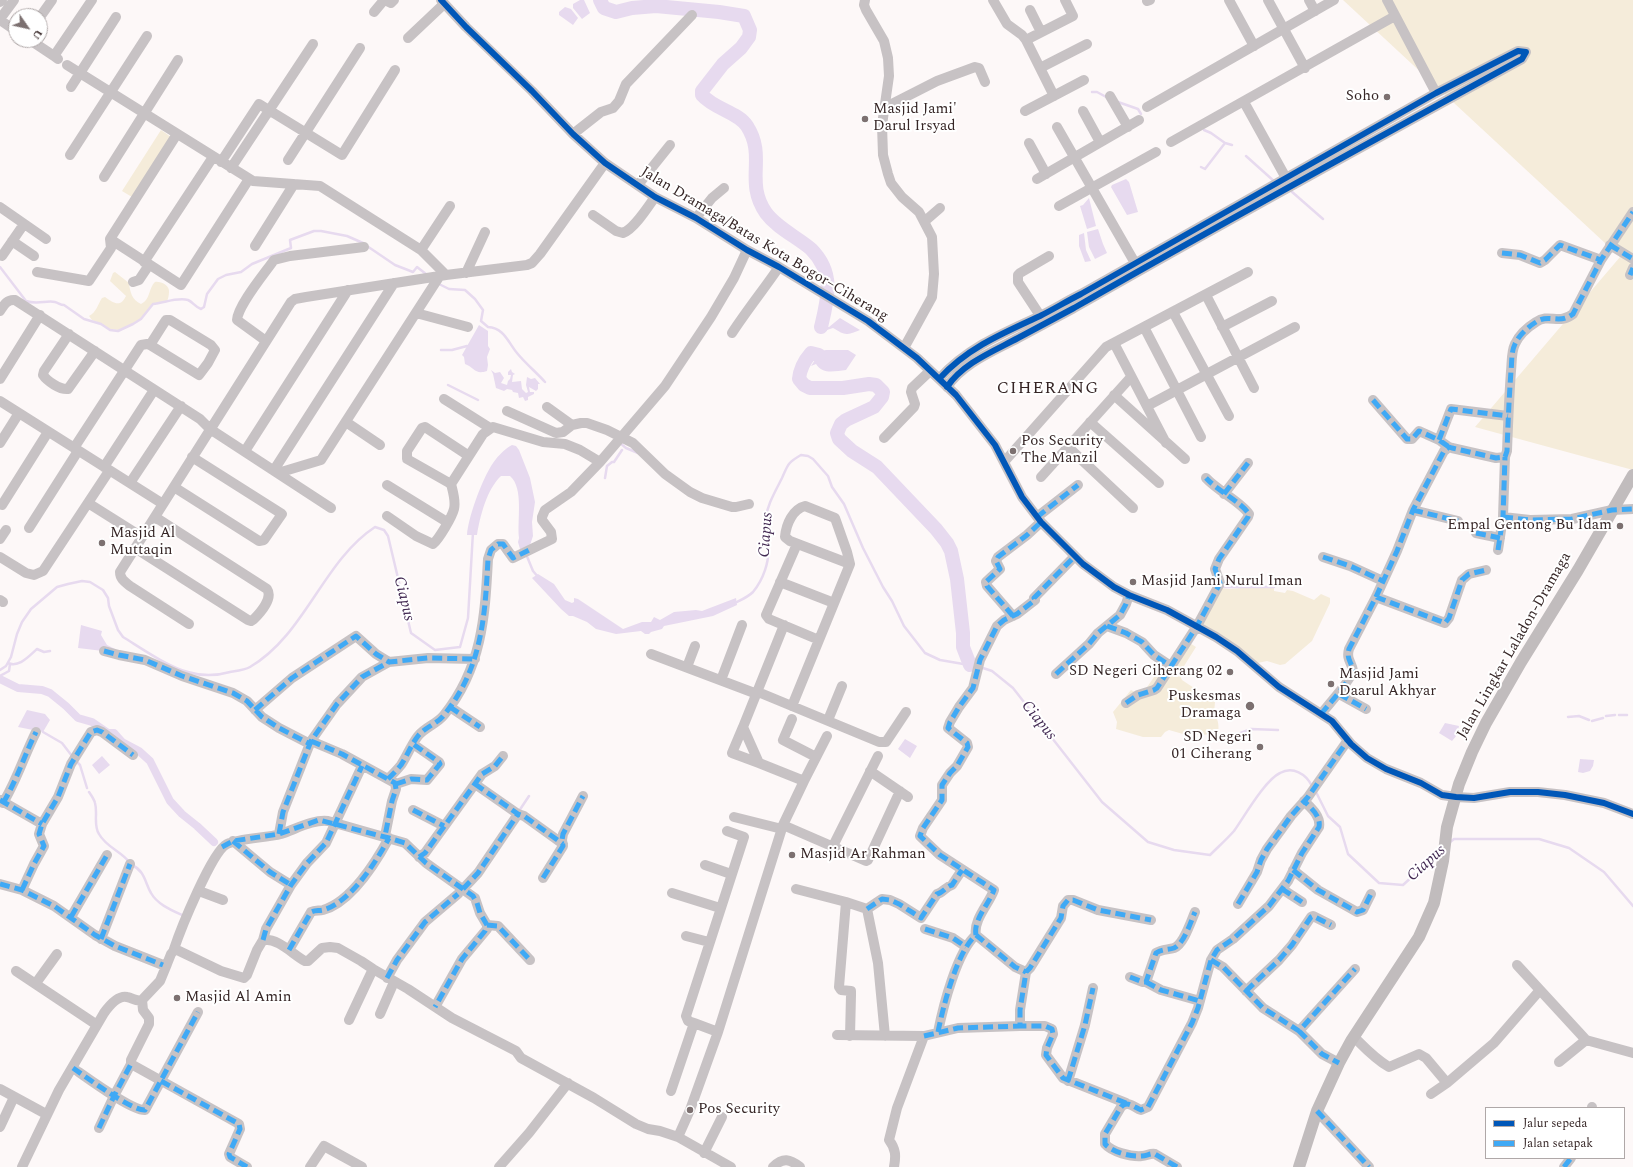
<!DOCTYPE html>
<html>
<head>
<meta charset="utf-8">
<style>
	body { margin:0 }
	#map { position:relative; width:1633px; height:1167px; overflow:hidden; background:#fdf8f8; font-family:Spectral,serif }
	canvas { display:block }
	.legend { position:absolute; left:1485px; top:1107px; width:140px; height:52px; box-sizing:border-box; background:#fff; border:1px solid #afa8a8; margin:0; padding:5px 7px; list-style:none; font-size:12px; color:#362626 }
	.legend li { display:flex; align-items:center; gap:8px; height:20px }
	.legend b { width:20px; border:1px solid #afa8a8 }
	.north { position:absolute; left:8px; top:8px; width:40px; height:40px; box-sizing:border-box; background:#fff; border:1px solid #afa8a8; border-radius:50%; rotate:124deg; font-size:11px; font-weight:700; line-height:16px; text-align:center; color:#362626 }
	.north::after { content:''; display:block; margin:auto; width:14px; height:18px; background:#7c7070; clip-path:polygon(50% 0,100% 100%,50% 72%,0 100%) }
</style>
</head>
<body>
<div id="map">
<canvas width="1633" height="1167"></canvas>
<ul class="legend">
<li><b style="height:5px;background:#0057b8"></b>Jalur sepeda</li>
<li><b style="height:5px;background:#3fa9f5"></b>Jalan setapak</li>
</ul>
<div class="north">U</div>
</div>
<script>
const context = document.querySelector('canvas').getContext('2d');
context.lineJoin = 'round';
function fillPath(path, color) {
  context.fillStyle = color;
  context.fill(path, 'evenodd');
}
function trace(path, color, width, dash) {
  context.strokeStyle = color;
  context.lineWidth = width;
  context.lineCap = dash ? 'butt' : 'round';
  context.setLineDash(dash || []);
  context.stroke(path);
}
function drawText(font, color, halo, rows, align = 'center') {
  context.font = font + ' Spectral,serif';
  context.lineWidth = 4;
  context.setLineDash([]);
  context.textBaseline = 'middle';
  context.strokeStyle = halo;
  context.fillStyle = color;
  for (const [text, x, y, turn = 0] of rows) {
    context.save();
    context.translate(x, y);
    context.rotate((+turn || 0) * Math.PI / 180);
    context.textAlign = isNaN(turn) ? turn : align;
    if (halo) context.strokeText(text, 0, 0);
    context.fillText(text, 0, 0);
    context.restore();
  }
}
fillPath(new Path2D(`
	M1343 0H1633V470L1475 427 1620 257Z
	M161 130 171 137 132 197 122 191Z
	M115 272 129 283C130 292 132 300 141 304 151 299 148 289 155 282 160 281 170 285 169 292 169 295 168 299 167 302L152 304 141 319 133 324 118 330 110 329 102 324 92 320 89 316C96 313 98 304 102 298L105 297C114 303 120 308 126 296L110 281 113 273Z
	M1264 586 1274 588V591L1285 593 1287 590 1293 591 1314 600 1321 594 1330 598V603L1312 641 1285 664 1280 665 1267 661 1253 664 1219 635 1200 623 1220 588 1229 589Z
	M1185 640 1196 647 1179 674 1182 680 1215 702 1214 714C1219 720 1219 727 1218 735L1183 734 1169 730 1165 732 1161 737H1143L1116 729 1117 722 1113 712 1131 690 1137 693 1145 690 1166 660 1170 663Z`), '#f5ecda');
fillPath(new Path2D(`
	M580 0H584L590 13 582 19 573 8V4Z
	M565 7 571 9 578 18 573 25 559 15V12Z
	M1126 179 1129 182 1138 212 1127 215 1111 187 1112 185Z
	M1089 198 1096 226 1087 229 1080 206 1083 205Z
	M1098 229 1103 244 1107 253 1095 259 1089 247 1087 232Z
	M1084 233 1086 250 1091 261 1085 262 1079 246V235Z
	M840 318 860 330C845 336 845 335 833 328L821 332 815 329 818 327H829Z
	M479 325 488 331V346L490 349 487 357 488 365 487 371C475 375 475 368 465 364L464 357 462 355Z
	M826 350H848L856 355 846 370C835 371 823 375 816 364L811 366 821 351Z
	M511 369 512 372 515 374 513 375 512 382 521 381 522 389 526 393 528 392 526 385 527 377 531 379 535 378 540 384H538V389L536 391 529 387 530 392H534V394L528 397V400L525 401 523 397 519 398 518 393 513 392 512 390 507 389 504 391 496 388 493 374 491 370 495 373 500 372 504 378 501 383 507 385 508 381 510 379 511 375H508V372Z
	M512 445 516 446 519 450 530 478 535 502 532 522 533 536 530 545 531 555 522 556 518 542 519 538C517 520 524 488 510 476H501C487 489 480 516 477 535H467C468 517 484 473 496 459 500 454 506 448 512 445Z
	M538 574 554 584 565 600 572 603 574 602V598L578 599 623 629 642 622H651L654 617 660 620 674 612 696 610 702 611 736 598 737 605 713 616 664 626 662 629 651 632 649 634H645L641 631 616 634 596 629 587 622 573 616H569L561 609 532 578Z
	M81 625 102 631 101 635 107 645 115 649 103 651 78 648Z
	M27 710 45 714 50 720 43 732 18 727Z
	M1445 723 1459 726 1457 735 1452 741 1439 733Z
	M905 739 917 746 910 758 898 749Z
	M102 756 110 765 99 774 92 765Z
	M1580 759 1594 760 1593 766 1590 771 1583 773 1578 772Z`), '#e7daef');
trace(new Path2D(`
	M1092 92H1097L1108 98
	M1118 102 1138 109 1141 114
	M1225 143 1232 145
	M1246 156 1275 182
	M1201 167 1205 169 1225 143 1211 133 1204 130
	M1291 191 1323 219
	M367 246 395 265 413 272 417 267 426 274
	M0 267 26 301C37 305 47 300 55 302 59 303 60 305 64 305L84 319 101 324 110 330 118 331 133 324 141 319 153 304C164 303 177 297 188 300 193 302 195 307 201 309L204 307 207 294 218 279 226 275 241 272 252 264 291 248 290 240 314 231H321L347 236 363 243
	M439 284 449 289 465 290 475 299 483 310 481 321 488 327C504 328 508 342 517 353 525 363 536 372 545 382
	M441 350H452L467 346
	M448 385 478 400
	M620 443 626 448 638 453
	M605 478 607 466 612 462H614L622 450
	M526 554 533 571 539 578
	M1224 587H1274
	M735 603C741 600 748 597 753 592 763 580 770 561 768 546 768 537 764 530 765 521 767 505 775 492 782 478 788 465 787 463 801 455L808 456 813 459 828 476 832 487 844 504 863 548 883 587 892 601 904 626 925 653 940 660 975 666
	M8 663C19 668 29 656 37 649L44 652 50 651
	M980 667 992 671 1013 688 1102 802 1148 842 1174 850 1210 855C1218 847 1227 839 1234 831 1244 817 1265 780 1280 773 1293 766 1306 774 1312 786
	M0 670 6 666 11 657 17 634 22 622 31 609 57 587 68 584 82 581 90 582 103 590 108 598 109 606 118 630 123 637C141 648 168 667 188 672 201 676 216 676 230 672 236 671 245 670 250 667 305 635 323 561 375 527L384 530 388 536 411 633 435 650 460 647 468 618 473 532
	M0 676 9 671 10 664
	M1619 715H1627
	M1606 716 1615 715
	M1568 717 1579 716 1589 720
	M1592 721 1603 718
	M43 732 62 743 72 756
	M1217 738 1230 737 1251 729 1278 730
	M76 761 80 765 87 788
	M89 792C91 795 94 799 95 803 98 813 93 825 99 834 106 847 122 852 129 862
	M1316 792 1328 816 1340 827 1348 854 1379 883 1403 885 1439 852
	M519 811 529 796
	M1449 843 1454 839H1539L1569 848 1604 872 1633 906
	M132 865C145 871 145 883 151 893 157 904 171 910 182 915`), '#e7daef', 2.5);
trace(new Path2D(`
	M0 679 18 688 42 690 50 693 66 706 78 718 92 722 108 733H114L122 742 139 751 150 761 170 801 182 814 197 826 214 842`), '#e7daef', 8);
trace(new Path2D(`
	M600 0 604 8 616 12 632 8 656 6 719 12 744 16 750 30 749 37 741 48 723 64 702 91V95C714 109 738 112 747 126 767 157 744 181 766 213 777 228 797 237 811 249 835 273 828 298 821 327
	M819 355 811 353C804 361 800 368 799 379L804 385 810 388H843L869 384 876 385 883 392 882 397 874 407 846 420 841 424 837 433 839 439 852 451 877 467 936 529 947 543 951 551 957 579 963 633V647L970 665`), '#e7daef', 14);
trace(new Path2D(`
	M385 0 391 3 394 0
	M441 0 466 27 532 91 573 134 605 163 655 197 696 218 747 250 779 267 868 321 917 358 956 395 995 445 1022 497 1041 522 1083 564 1114 587 1129 595 1167 610 1216 637 1237 651 1279 687 1332 721 1351 744 1367 758 1386 769 1421 783 1442 795 1456 797 1474 798 1510 792H1538L1565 795 1604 803 1633 814
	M865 0 864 5 866 10 884 41 888 58 889 76 882 125 883 155 888 174 891 183 902 197 919 212 932 237 934 274 932 297 904 348
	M993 0 1007 24 1022 35 1026 40 1054 96
	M1229 0 1254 46
	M1268 0 1305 68
	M1309 0 1315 11
	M1387 0 1436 93
	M1147 1 1150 0
	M0 2 2 0
	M1030 10 1041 32
	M374 12 384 0
	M40 17 52 0
	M0 19 14 0
	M0 20 16 31
	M408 38 444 4
	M30 40 54 56
	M1026 40 1073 16 1065 0
	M58 59 54 56 92 0
	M67 65 253 181 320 186 421 250 446 275
	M1040 68 1087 44
	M71 87 116 17
	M1110 96 1128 127
	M1244 102 1286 178
	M1147 107 1334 0
	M884 108 937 81 975 67 979 68 985 82
	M1025 111 1084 80
	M1083 111 1100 142
	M1057 127 1135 263
	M573 134 601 112 613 108 619 101 626 84 692 15
	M1171 142 1395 16
	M1029 143 1046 174
	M70 155 147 36
	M288 160 360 48
	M221 162 259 104 342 155 395 70
	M231 168 313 44
	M104 177 178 60
	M1037 179 1139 120
	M638 185 670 145
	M1059 206 1156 152
	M0 207 46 239
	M593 215 616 231 623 233C634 229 648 207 655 197
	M696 218 712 198 724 188
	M925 221 940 208
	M110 239 181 285 249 179
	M12 241 34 256
	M1610 245 1633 259
	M255 246 294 184
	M421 250 450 206
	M1502 253 1520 255 1540 263 1545 260 1560 245 1601 260
	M2 256 24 224
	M144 262 213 157
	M37 272 89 281 111 248 110 239 177 134
	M466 273 485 232
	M1630 275 1633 268
	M133 282 139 280 149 265
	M1206 295 1254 388
	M0 311C4 305 7 299 15 300L200 419 210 429 331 508
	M1173 312 1229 416
	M416 313 468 327
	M1043 320 1018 282V275L1020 273 1049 256
	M1144 327 1201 437
	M1222 327 1272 301
	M732 333C747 310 764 289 779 267
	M69 334 44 371 43 375C47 381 60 390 68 389L95 351
	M266 341 237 320C238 305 265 273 274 260L290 256 364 247
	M1114 343 1166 443
	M0 379 40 315
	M939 379C967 348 1003 333 1040 316 1054 309 1067 301 1081 294L1436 93 1518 51 1526 52 1522 59C1372 141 1222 223 1074 308 1055 318 1037 328 1018 338 994 351 963 363 947 387
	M1114 395 1185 459
	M444 399 490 428
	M1373 400 1407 439H1412L1419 431 1439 440 1449 447
	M0 401 163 504
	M1147 406 1295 327
	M547 407 572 425
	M507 411 556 433 563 432 572 425 581 423H587L607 430 633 443 665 474 690 492 702 498 732 507H736L749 504
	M346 422 380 445
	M1090 422 1159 483
	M884 438 914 407 915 404 911 392 912 388 930 371
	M1439 440 1451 409 1508 416
	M0 443 19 413
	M1068 447 1133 508
	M74 448 141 345 147 344 150 345 199 375 208 363 215 350 211 345 170 320H166L164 323 150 345
	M245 451 348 290
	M1004 462 1106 347 1248 272
	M104 467 154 390
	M274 470 394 283
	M278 473 321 460 439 277
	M1041 477 1131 377
	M130 483 181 406
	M451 484 483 434 493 427 543 442 565 444 580 450 600 462
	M387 485 447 522
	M174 487 259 541 264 540 282 514 192 457
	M1224 494 1248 463
	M88 503 142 537
	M2 505 48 432
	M1413 510 1458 521
	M387 516 416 536 433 544C439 539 452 517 454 509 456 501 453 492 451 484L407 459V451L422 428 425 427 469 456
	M1037 517 1078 485
	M1503 517 1530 520 1572 519 1612 510 1633 509
	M29 528 78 451
	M1476 533 1500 538
	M0 539 6 530
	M797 544 766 615 769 619 819 640
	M135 548 248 620 251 621 254 619C261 612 273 598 267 589L155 517
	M1498 550 1503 517 1505 457
	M0 557 26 573 34 575 43 571 109 471
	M1323 557 1350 566 1383 581
	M780 582 834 603
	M1376 597 1445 623 1449 618 1462 580 1469 574 1486 570
	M0 600 3 602
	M1013 616 987 586 986 582 1000 569 996 561 998 557 1027 535 1041 522
	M189 624 130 586C125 582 120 579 120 572L291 302 295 299 306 297 446 275 527 265 532 263 540 254 605 163
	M1107 626 1126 633 1142 642 1154 655 1172 667
	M104 651 119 655 145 660 182 676 233 693 247 701 262 717 279 728 310 744
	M651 654 757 694
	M687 667 695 646
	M1056 674 1089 644 1098 633 1120 615 1126 604 1129 595
	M721 680 742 625
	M758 692 879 742H886L906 712
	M1339 694 1366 709
	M1126 703 1138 695 1154 690 1157 688 1197 626 1218 587 1220 583 1215 569 1219 559 1248 517 1249 514C1241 502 1218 491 1206 478
	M792 706 850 564 847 552 835 518 805 506C793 509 786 524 785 537L790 541 850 564
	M450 707 480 727
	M255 710 292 678 356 636 376 654 389 662
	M1321 714C1326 708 1353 677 1353 671 1352 662 1346 660 1349 649L1376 597 1397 551 1413 510 1444 451 1449 447 1452 448 1496 458 1505 457 1507 451C1508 425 1509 398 1511 371 1512 363 1511 352 1515 344 1519 335 1528 327 1536 322 1549 313 1559 325 1573 314L1601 260 1633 212
	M792 719 783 740 816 757
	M828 720 842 686
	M743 727 732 753 759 763
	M311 741 342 754 395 783 396 789 392 801 385 836
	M870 771 908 797
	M388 779C392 775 397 770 401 765 407 756 411 745 418 736 425 727 437 724 444 715 482 668 485 617 488 559L491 550 498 544H503L513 558 552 539 551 532 542 520V517L545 510 571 492 600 462 665 386 711 317 734 278 747 250
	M804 781 827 736
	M396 784 411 779 427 780 440 764 439 762 413 744
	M475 784 518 814 524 816 563 844
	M0 800 42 824
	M3 803C17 780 24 756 36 732
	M413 810 444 826
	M734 817 782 829
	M783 825 866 861 868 860 900 791
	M279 834 283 812 311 741 337 704 362 677 389 662 428 658 475 659
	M233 841 270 872 291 885
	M833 846 878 756
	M419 857 425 853 482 774 495 766 503 756
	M705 865 731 874
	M1293 870 1318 890 1357 912 1363 910 1371 894
	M543 878 563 846 562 840 563 834 583 796
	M0 884 22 890 54 906 95 935 115 946 163 965 167 964 171 954 175 949 221 971 244 978 247 975 257 950 263 940C279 938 293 955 305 961H308L322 948 330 947 338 948 361 961 373 969 408 989 452 1018 516 1051 521 1058 594 1098 636 1124 648 1129 660 1131 678 1137 731 1167
	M463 889 478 873 518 814
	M796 889 846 902 867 909 878 963 885 1036
	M1282 889 1302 902
	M22 890 34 864 44 846 39 834 42 824 58 797 71 764 91 732 97 730 102 732 133 755
	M199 891 223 900
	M672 893 720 908
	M846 902 839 987 841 990 851 991V995L850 1036
	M1238 904 1257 872 1261 860 1267 849 1291 816 1308 797 1348 740
	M867 909 882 899 890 900 899 904 921 918 937 894C943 893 945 887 952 885L962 870
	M71 917 107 855
	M487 925 498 926 530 960
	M925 929 953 938 966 947
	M976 935C973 920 989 904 994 890L940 855 920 836 923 828 942 800V785L950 773 957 766 968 747 967 743 948 728 950 722 959 707 973 688 980 660 997 626 1004 620 1017 614 1035 600 1034 598 1075 556
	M686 936 709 942
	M101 939 130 864
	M263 940 266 929 291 885 307 863 326 843 362 766
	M174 949C180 931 212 851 227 844 240 838 266 838 281 834 296 829 314 819 328 821L405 843 426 863 475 898 480 913 487 925V929L462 959 435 1007
	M289 950 311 912C315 910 319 911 323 910 351 902 376 862 389 838
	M1211 960 1223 967 1263 1008 1299 1031 1355 969
	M16 971 97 1025
	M1130 977 1143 982H1146L1156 953C1162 949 1168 950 1174 948 1184 944 1191 921 1195 912
	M387 978 397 960 425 922 458 894
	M1146 982 1161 990 1200 1001
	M36 983 57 954
	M1540 990 1586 1040 1559 1062
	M1246 991 1279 960 1292 945 1311 917 1313 916 1331 925
	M142 1000 143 1010 149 1018V1024L131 1060V1064L239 1124 240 1129 229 1154 230 1157 247 1167
	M380 1014 394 982
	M349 1020 373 969
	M694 1023 718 1032
	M1299 1031 1322 1054 1339 1063
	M938 1032C943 1007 957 951 976 935L1015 967 1026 972
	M837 1035 924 1036 958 1028 1020 1026
	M1354 1037C1365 1048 1375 1059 1389 1067L1419 1054 1426 1058 1447 1083 1431 1094
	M1586 1040 1633 1053
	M73 1068C86 1077 132 1111 145 1110L198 1012
	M1068 1081 1085 1025 1093 988
	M1447 1083 1494 1043 1540 990 1517 965
	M0 1089 46 1114
	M671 1091 694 1023 688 1021 686 1016 744 837 727 831
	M1126 1103 1063 1078 1046 1055 1047 1048 1053 1034 1052 1029 1045 1026H1020V1010L1026 972 1030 968 1061 918 1063 906 1068 900H1073L1098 910 1151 920
	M1592 1108V1107
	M1317 1111 1369 1167
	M0 1127 14 1097
	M99 1128 114 1096 131 1064
	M678 1137 690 1110 718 1032 783 825 804 781 759 763 743 727 784 625
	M704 1153 722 1117
	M22 1167 59 1090 104 1013C109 1006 118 995 127 997 133 998 136 1002 142 1000L160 981 167 964
	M310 1167 324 1146 362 1167
	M499 1167 529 1133 568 1083
	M773 1167C783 1157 790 1159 800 1167
	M894 1167C896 1156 896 1149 889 1140L897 1108 924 1036
	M1177 1167 1155 1154C1150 1153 1147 1156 1142 1156 1131 1157 1112 1152 1105 1144V1134L1121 1107C1127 1100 1134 1107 1141 1110L1148 1107 1192 1023 1198 1008 1211 960 1217 950 1233 939 1269 906 1288 881 1302 853 1319 827C1321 816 1311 808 1304 801
	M1564 1167 1571 1158`), '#c7c2c4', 10);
trace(new Path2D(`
	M1299 1167 1317 1111 1339 1063 1351 1041 1419 937 1434 903 1443 861 1447 827 1459 784 1472 752 1486 723 1521 662 1578 570 1633 475`), '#c1bcbd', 12);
trace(new Path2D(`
	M1610 245 1633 259
	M1502 253 1520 255 1540 263 1545 260 1560 245 1601 260
	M1630 275 1633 268
	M1373 400 1407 439H1412L1419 431 1439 440 1449 447
	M1439 440 1451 409 1508 416
	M1224 494 1248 463
	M1413 510 1458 521
	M1037 517 1078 485
	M1503 517 1530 520 1572 519 1612 510 1633 509
	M1476 533 1500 538
	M1498 550 1503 517 1505 457
	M1323 557 1350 566 1383 581
	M1376 597 1445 623 1449 618 1462 580 1469 574 1486 570
	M1013 616 987 586 986 582 1000 569 996 561 998 557 1027 535 1041 522
	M1107 626 1126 633 1142 642 1154 655 1172 667
	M104 651 119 655 145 660 182 676 233 693 247 701 262 717 279 728 310 744
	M1056 674 1089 644 1098 633 1120 615 1126 604 1129 595
	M1339 694 1366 709
	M1126 703 1138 695 1154 690 1157 688 1197 626 1218 587 1220 583 1215 569 1219 559 1248 517 1249 514C1241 502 1218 491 1206 478
	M450 707 480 727
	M255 710 292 678 356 636 376 654 389 662
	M1321 714C1326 708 1353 677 1353 671 1352 662 1346 660 1349 649L1376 597 1397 551 1413 510 1444 451 1449 447 1452 448 1496 458 1505 457 1507 451C1508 425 1509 398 1511 371 1512 363 1511 352 1515 344 1519 335 1528 327 1536 322 1549 313 1559 325 1573 314L1601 260 1633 212
	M311 741 342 754 395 783 396 789 392 801 385 836
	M388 779C392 775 397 770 401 765 407 756 411 745 418 736 425 727 437 724 444 715 482 668 485 617 488 559L491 550 498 544H503L513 558 533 548
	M396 784 411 779 427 780 440 764 439 762 413 744
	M475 784 518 814 524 816 563 844
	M0 800 42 824
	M3 803C17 780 24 756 36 732
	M413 810 444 826
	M279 834 283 812 311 741 337 704 362 677 389 662 428 658 475 659
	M233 841 270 872 291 885
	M222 847 233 841 279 834 319 820 389 838 405 843 426 863 473 896 477 903 480 913 487 925 485 931 462 959 435 1007
	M419 857 425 853 482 774 495 766 503 756
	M1293 870 1318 890 1357 912 1363 910 1371 894
	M543 878 563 846 562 840 563 834 583 796
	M0 884 22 890 54 906 95 935 115 946 163 965
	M463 889 478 873 518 814
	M1282 889 1302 902
	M22 890 34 864 44 846 39 834 42 824 58 797 71 764 91 732 97 730 102 732 133 755
	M1238 904 1257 872 1261 860 1267 849 1291 816 1308 797 1348 740
	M867 909 882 899 890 900 899 904 921 918 937 894C943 893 945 887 952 885L962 870
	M71 917 107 855
	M487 925 498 926 530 960
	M925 929 953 938 966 947
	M976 935C973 920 989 904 994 890L940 855 920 836 923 828 942 800V785L950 773 957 766 968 747 967 743 948 728 950 722 959 707 973 688 980 660 997 626 1004 620 1017 614 1035 600 1034 598 1075 556
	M101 939 130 864
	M263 940 266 929 291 885 307 863 326 843 362 766
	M289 950 311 912C315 910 319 911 323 910 351 902 376 862 389 838
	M1211 960 1223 967 1263 1008 1299 1031 1355 969
	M1130 977 1143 982H1146L1156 953C1162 949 1168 950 1174 948 1184 944 1191 921 1195 912
	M387 978 397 960 425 922 458 894
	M1146 982 1161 990 1200 1001
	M1246 991 1279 960 1292 945 1311 917 1313 916 1331 925
	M1299 1031 1322 1054 1339 1063
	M938 1032C943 1007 957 951 976 935L1015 967 1026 972
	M924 1036 958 1028 1020 1026
	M73 1068C86 1077 132 1111 145 1110L198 1012
	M161 1081 239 1124 240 1129 229 1154 230 1157 247 1167
	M1068 1081 1085 1025 1093 988
	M1126 1103 1063 1078 1046 1055 1047 1048 1053 1034 1052 1029 1045 1026H1020V1010L1026 972 1030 968 1061 918 1063 906 1068 900H1073L1098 910 1151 920
	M1592 1108V1107
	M1317 1111 1369 1167
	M99 1128 114 1096 131 1064
	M1177 1167 1155 1154C1150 1153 1147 1156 1142 1156 1131 1157 1112 1152 1105 1144V1134L1121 1107C1127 1100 1134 1107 1141 1110L1148 1107 1192 1023 1198 1008 1211 960 1217 950 1233 939 1269 906 1288 881 1302 853 1319 827C1321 816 1311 808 1304 801
	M1564 1167 1571 1158`), '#3fa9f5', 5, [10, 5]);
trace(new Path2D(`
	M441 0 466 27 532 91 573 134 605 163 655 197 696 218 747 250 779 267 868 321 917 358 956 395 995 445 1022 497 1041 522 1083 564 1114 587 1129 595 1167 610 1216 637 1237 651 1279 687 1332 721 1351 744 1367 758 1386 769 1421 783 1442 795 1456 797 1474 798 1510 792H1538L1565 795 1604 803 1633 814
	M939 379C967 348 1003 333 1040 316 1054 309 1067 301 1081 294L1436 93 1518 51 1526 52 1522 59C1372 141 1222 223 1074 308 1055 318 1037 328 1018 338 994 351 963 363 947 387`), '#0057b8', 6);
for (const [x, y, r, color] of [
	[1387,97,4,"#7c7070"],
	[865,119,4,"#7c7070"],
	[1013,451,4,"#7c7070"],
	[1620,526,4,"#7c7070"],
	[102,543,4,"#7c7070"],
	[1133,582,4,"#7c7070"],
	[1230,672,4,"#7c7070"],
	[1331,684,4,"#7c7070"],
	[1250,706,5,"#7c7070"],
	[1260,747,4,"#7c7070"],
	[792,855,4,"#7c7070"],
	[177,998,4,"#7c7070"],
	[690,1110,4,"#7c7070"]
]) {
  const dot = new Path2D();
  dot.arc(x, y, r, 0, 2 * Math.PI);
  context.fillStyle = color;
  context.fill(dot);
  trace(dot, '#fff', 1.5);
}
drawText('15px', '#362626', '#fff', [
	["Soho",1379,97,"right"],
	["Masjid Jami'",873,110],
	["Darul Irsyad",873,127],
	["Pos Security",1021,442],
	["The Manzil",1021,459],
	["Empal Gentong Bu Idam",1612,526,"right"],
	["Masjid Al",110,534],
	["Muttaqin",110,551],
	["Masjid Jami Nurul Iman",1141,582],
	["SD Negeri Ciherang 02",1222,672,"right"],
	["Masjid Jami",1339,675],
	["Daarul Akhyar",1339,692],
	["Puskesmas",1241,697,"right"],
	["Dramaga",1241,714,"right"],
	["SD Negeri",1252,738,"right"],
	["01 Ciherang",1252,755,"right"],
	["Masjid Ar Rahman",800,855],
	["Masjid Al Amin",185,998],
	["Pos Security",698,1110]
], 'left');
drawText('15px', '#362626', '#fff', [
	["Jalan Dramaga/Batas Kota Bogor–Ciherang",764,245,31],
	["Jalan Lingkar Laladon-Dramaga",1515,646,-60]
]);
drawText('italic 16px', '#422952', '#fff', [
	["Ciapus",767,535,-86],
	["Ciapus",403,599,76],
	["Ciapus",1038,721,51],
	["Ciapus",1427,864,-42]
]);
context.letterSpacing = '1px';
drawText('17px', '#362626', '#fff', [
	["CIHERANG",1048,390]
]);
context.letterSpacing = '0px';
</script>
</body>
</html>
